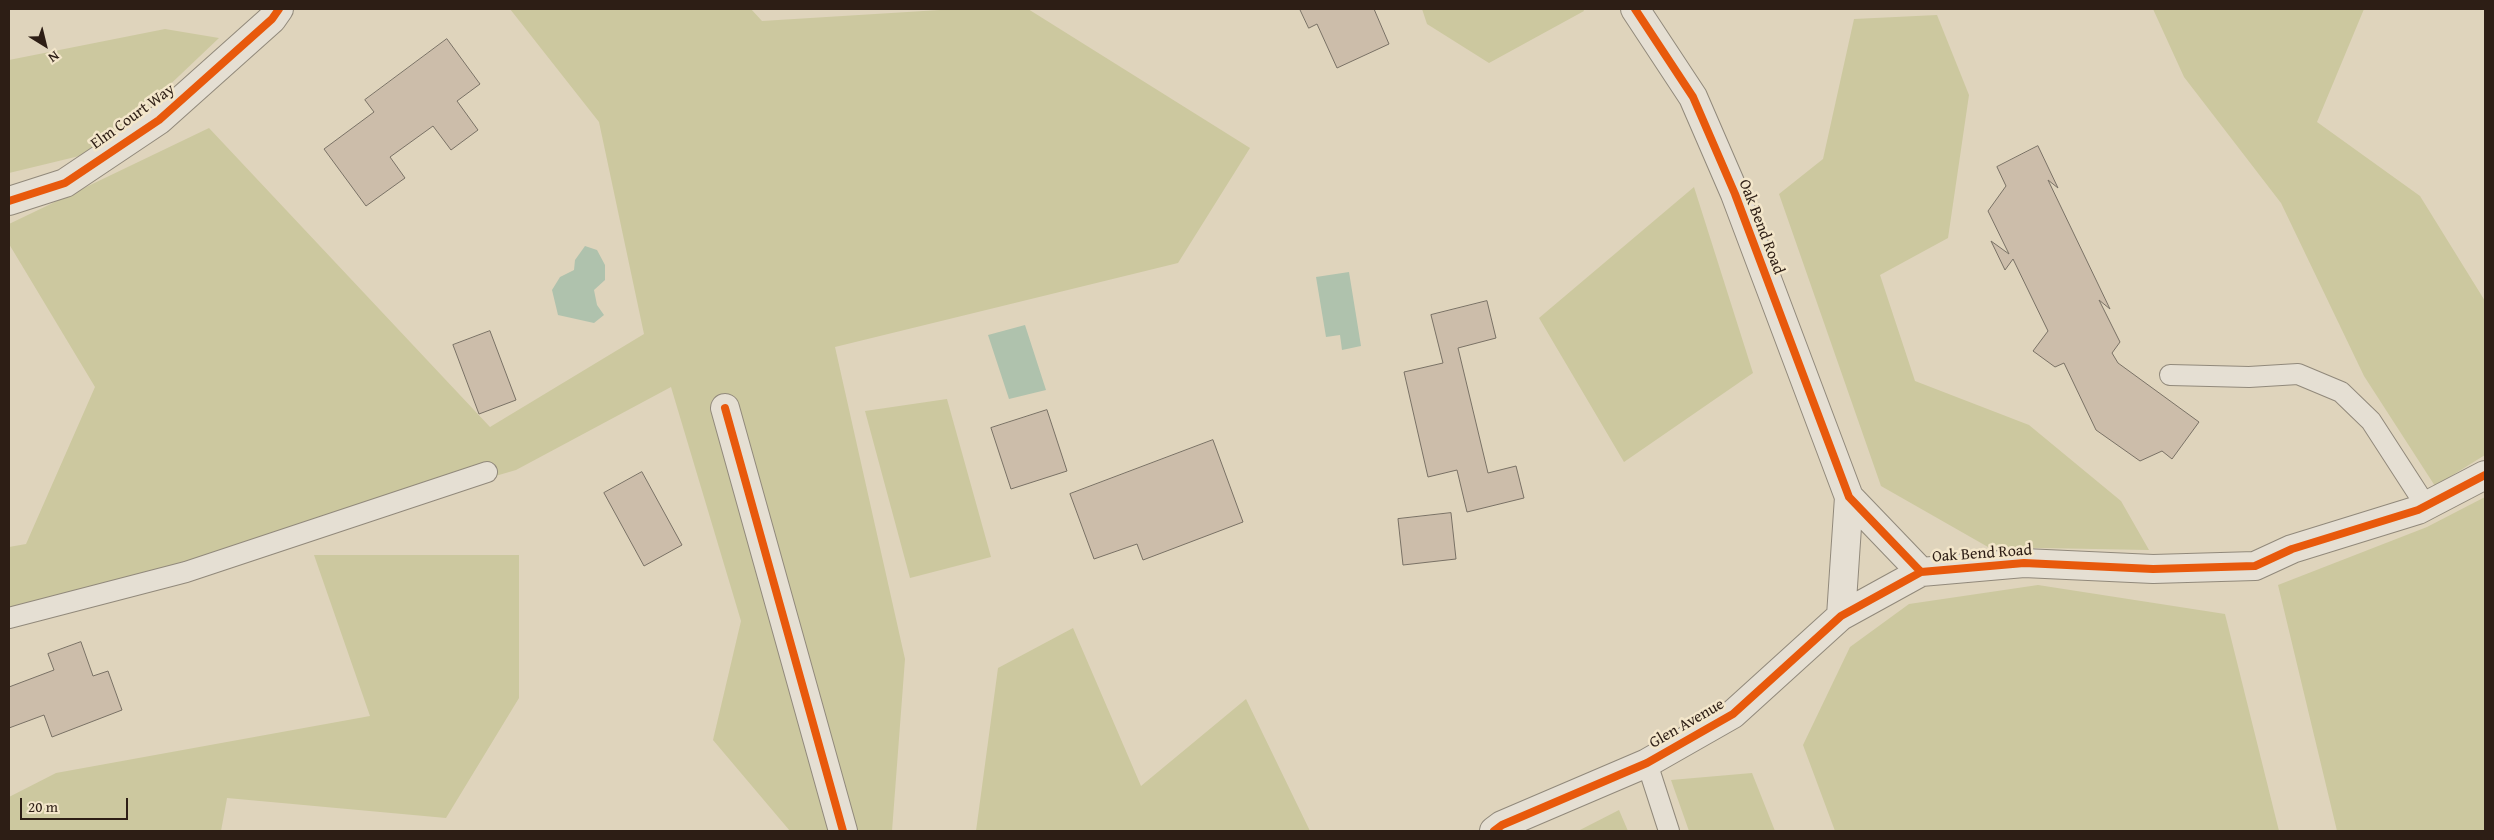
<!DOCTYPE html>
<html>
<head>
<meta charset="utf-8">
<style>
	body { margin:0 }
	#map { position:relative; width:2494px; height:840px; overflow:hidden; background:#dfd4bc; font-family:"Gentium Book Plus",serif }
	canvas { display:block }
	.frame { position:absolute; inset:0; border:10px solid #2d1e15; pointer-events:none }
	.north { position:absolute; left:20px; top:20px; width:50px; height:50px; -webkit-text-stroke:4px #f3e6ca; paint-order:stroke; rotate:144deg; font-size:14px; font-weight:700; line-height:20px; text-align:center; color:#2d1e15 }
	.north::after { content:''; display:block; margin:auto; width:18px; height:22px; background:#2d1e15; clip-path:polygon(50% 0,100% 100%,50% 72%,0 100%) }
	.scale { position:absolute; left:20px; top:798px; width:108px; height:22px; box-sizing:border-box; border:2px solid #2d1e15; border-top:0; padding-left:6px; font-size:15px; line-height:18px; white-space:nowrap; color:#2d1e15; -webkit-text-stroke:4px #f3e6ca; paint-order:stroke }
</style>
</head>
<body>
<div id="map">
<canvas width="2494" height="840"></canvas>
<div class="frame"></div>
<div class="north">N</div>
<div class="scale">20 m</div>
</div>
<script>
const context = document.querySelector('canvas').getContext('2d');
context.lineJoin = 'round';
function fillPath(path, color) {
  context.fillStyle = color;
  context.fill(path, 'evenodd');
}
function trace(path, color, width, dash) {
  context.strokeStyle = color;
  context.lineWidth = width;
  context.lineCap = dash ? 'butt' : 'round';
  context.setLineDash(dash || []);
  context.stroke(path);
}
function drawText(font, color, halo, rows, align = 'center') {
  context.font = font + ' "Gentium Book Plus",serif';
  context.lineWidth = 5;
  context.setLineDash([]);
  context.textBaseline = 'middle';
  context.strokeStyle = halo;
  context.fillStyle = color;
  for (const [text, x, y, turn = 0] of rows) {
    context.save();
    context.translate(x, y);
    context.rotate((+turn || 0) * Math.PI / 180);
    context.textAlign = isNaN(turn) ? turn : align;
    if (halo) context.strokeText(text, 0, 0);
    context.fillText(text, 0, 0);
    context.restore();
  }
}
fillPath(new Path2D(`
	M510 9H751L762 21 956 9H1028L1250 148 1178 263 835 347 905 659 892 831H790L713 740 741 621 671 387 516 470 9 618V547L26 544 95 387 9 244V224L209 128 490 427 644 334 599 122Z
	M1422 9H1583L1584 11 1489 63 1427 24Z
	M2153 9H2364L2317 122 2420 196 2485 301V455L2435 486 2364 376 2281 203 2184 77Z
	M1937 15 1969 95 1948 238 1880 275 1915 381 2029 425 2121 501 2149 550 1988 547 1881 486 1779 194 1823 159 1854 19Z
	M165 29 219 38 100 151 9 173V60Z
	M1694 187 1753 373 1624 462 1539 318Z
	M947 399 991 557 910 578 865 411Z
	M2485 497V831H2337L2278 585 2427 527Z
	M314 555H519V698L446 818 227 798 221 831H9V797L56 773 370 716Z
	M2038 585 2225 614 2279 831H1835L1803 745 1850 647 1909 604Z
	M1073 628 1141 786 1246 699 1310 831H976L998 668Z
	M1752 773 1775 831H1689L1671 780Z
	M1619 810 1628 831H1578Z`), '#ccc89f');
fillPath(new Path2D(`
	M585 246 597 250 605 265V280L594 290 597 305 604 315 594 323 558 315 552 290 560 277 574 270 575 260Z
	M1349 272 1361 346 1342 350 1340 335 1326 337 1316 277Z
	M1025 325 1046 390 1009 399 988 335Z`), '#afc2ad');
const building = new Path2D(`
	M1300 9H1374L1389 44 1337 68 1317 24 1309 28Z
	M447 39 480 84 457 101 478 130 451 150 433 126 390 157 405 178 366 206 324 149 374 112 365 100Z
	M2038 146 2058 188 2048 180 2110 309 2099 300 2120 342 2112 353 2118 363 2199 422 2172 459 2162 451 2140 461 2096 430 2064 363 2055 367 2033 351 2048 331 2013 259 2005 270 1991 241 2009 254 1988 211 2006 186 1997 167Z
	M1487 301 1496 338 1458 348 1488 473 1516 466 1524 498 1467 512 1457 470 1428 477 1404 372 1443 363 1431 315Z
	M490 331 516 400 479 414 453 345Z
	M1047 410 1067 471 1011 489 991 428Z
	M1213 440 1243 522 1143 560 1137 544 1094 559 1070 494Z
	M642 472 682 545 644 566 604 493Z
	M1451 513 1456 559 1403 565 1398 519Z
	M81 642 93 676 108 671 122 710 52 737 44 715 9 728V687L54 670 48 654Z`);
fillPath(building, '#ccbdaa');
trace(building, '#797165', 1);
const lane = new Path2D(`
	M2170 375 2249 377 2298 374 2341 392 2371 421 2426 506
	M9 618 186 572 487 472
	M1647 763 1669 831`);
const street = new Path2D(`
	M1635 9 1693 97 1735 194 1849 497 1921 572 2024 563 2153 569 2255 566 2292 549 2418 510 2485 475
	M9 201 65 183 159 120 272 19 279 9
	M725 408 843 831
	M1841 616 1849 497
	M1494 831 1502 825 1647 763 1733 714 1841 616 1921 572`);
trace(lane, '#91897b', 22);
trace(street, '#91897b', 30);
trace(lane, '#e5dfd3', 20);
trace(street, '#e5dfd3', 28);
trace(new Path2D(`
	M1635 9 1693 97 1735 194 1849 497 1921 572 2024 563 2153 569 2255 566 2292 549 2418 510 2485 475
	M9 201 65 183 159 120 272 19 279 9
	M725 408 843 831
	M1494 831 1502 825 1647 763 1733 714 1841 616 1921 572`), '#e8590c', 8);
drawText('16px', '#2d1e15', '#f3e6ca', [
	["Elm Court Way",133,117,-36],
	["Oak Bend Road",1761,227,69],
	["Oak Bend Road",1982,554,-4],
	["Glen Avenue",1687,724,-30]
]);
</script>
</body>
</html>
